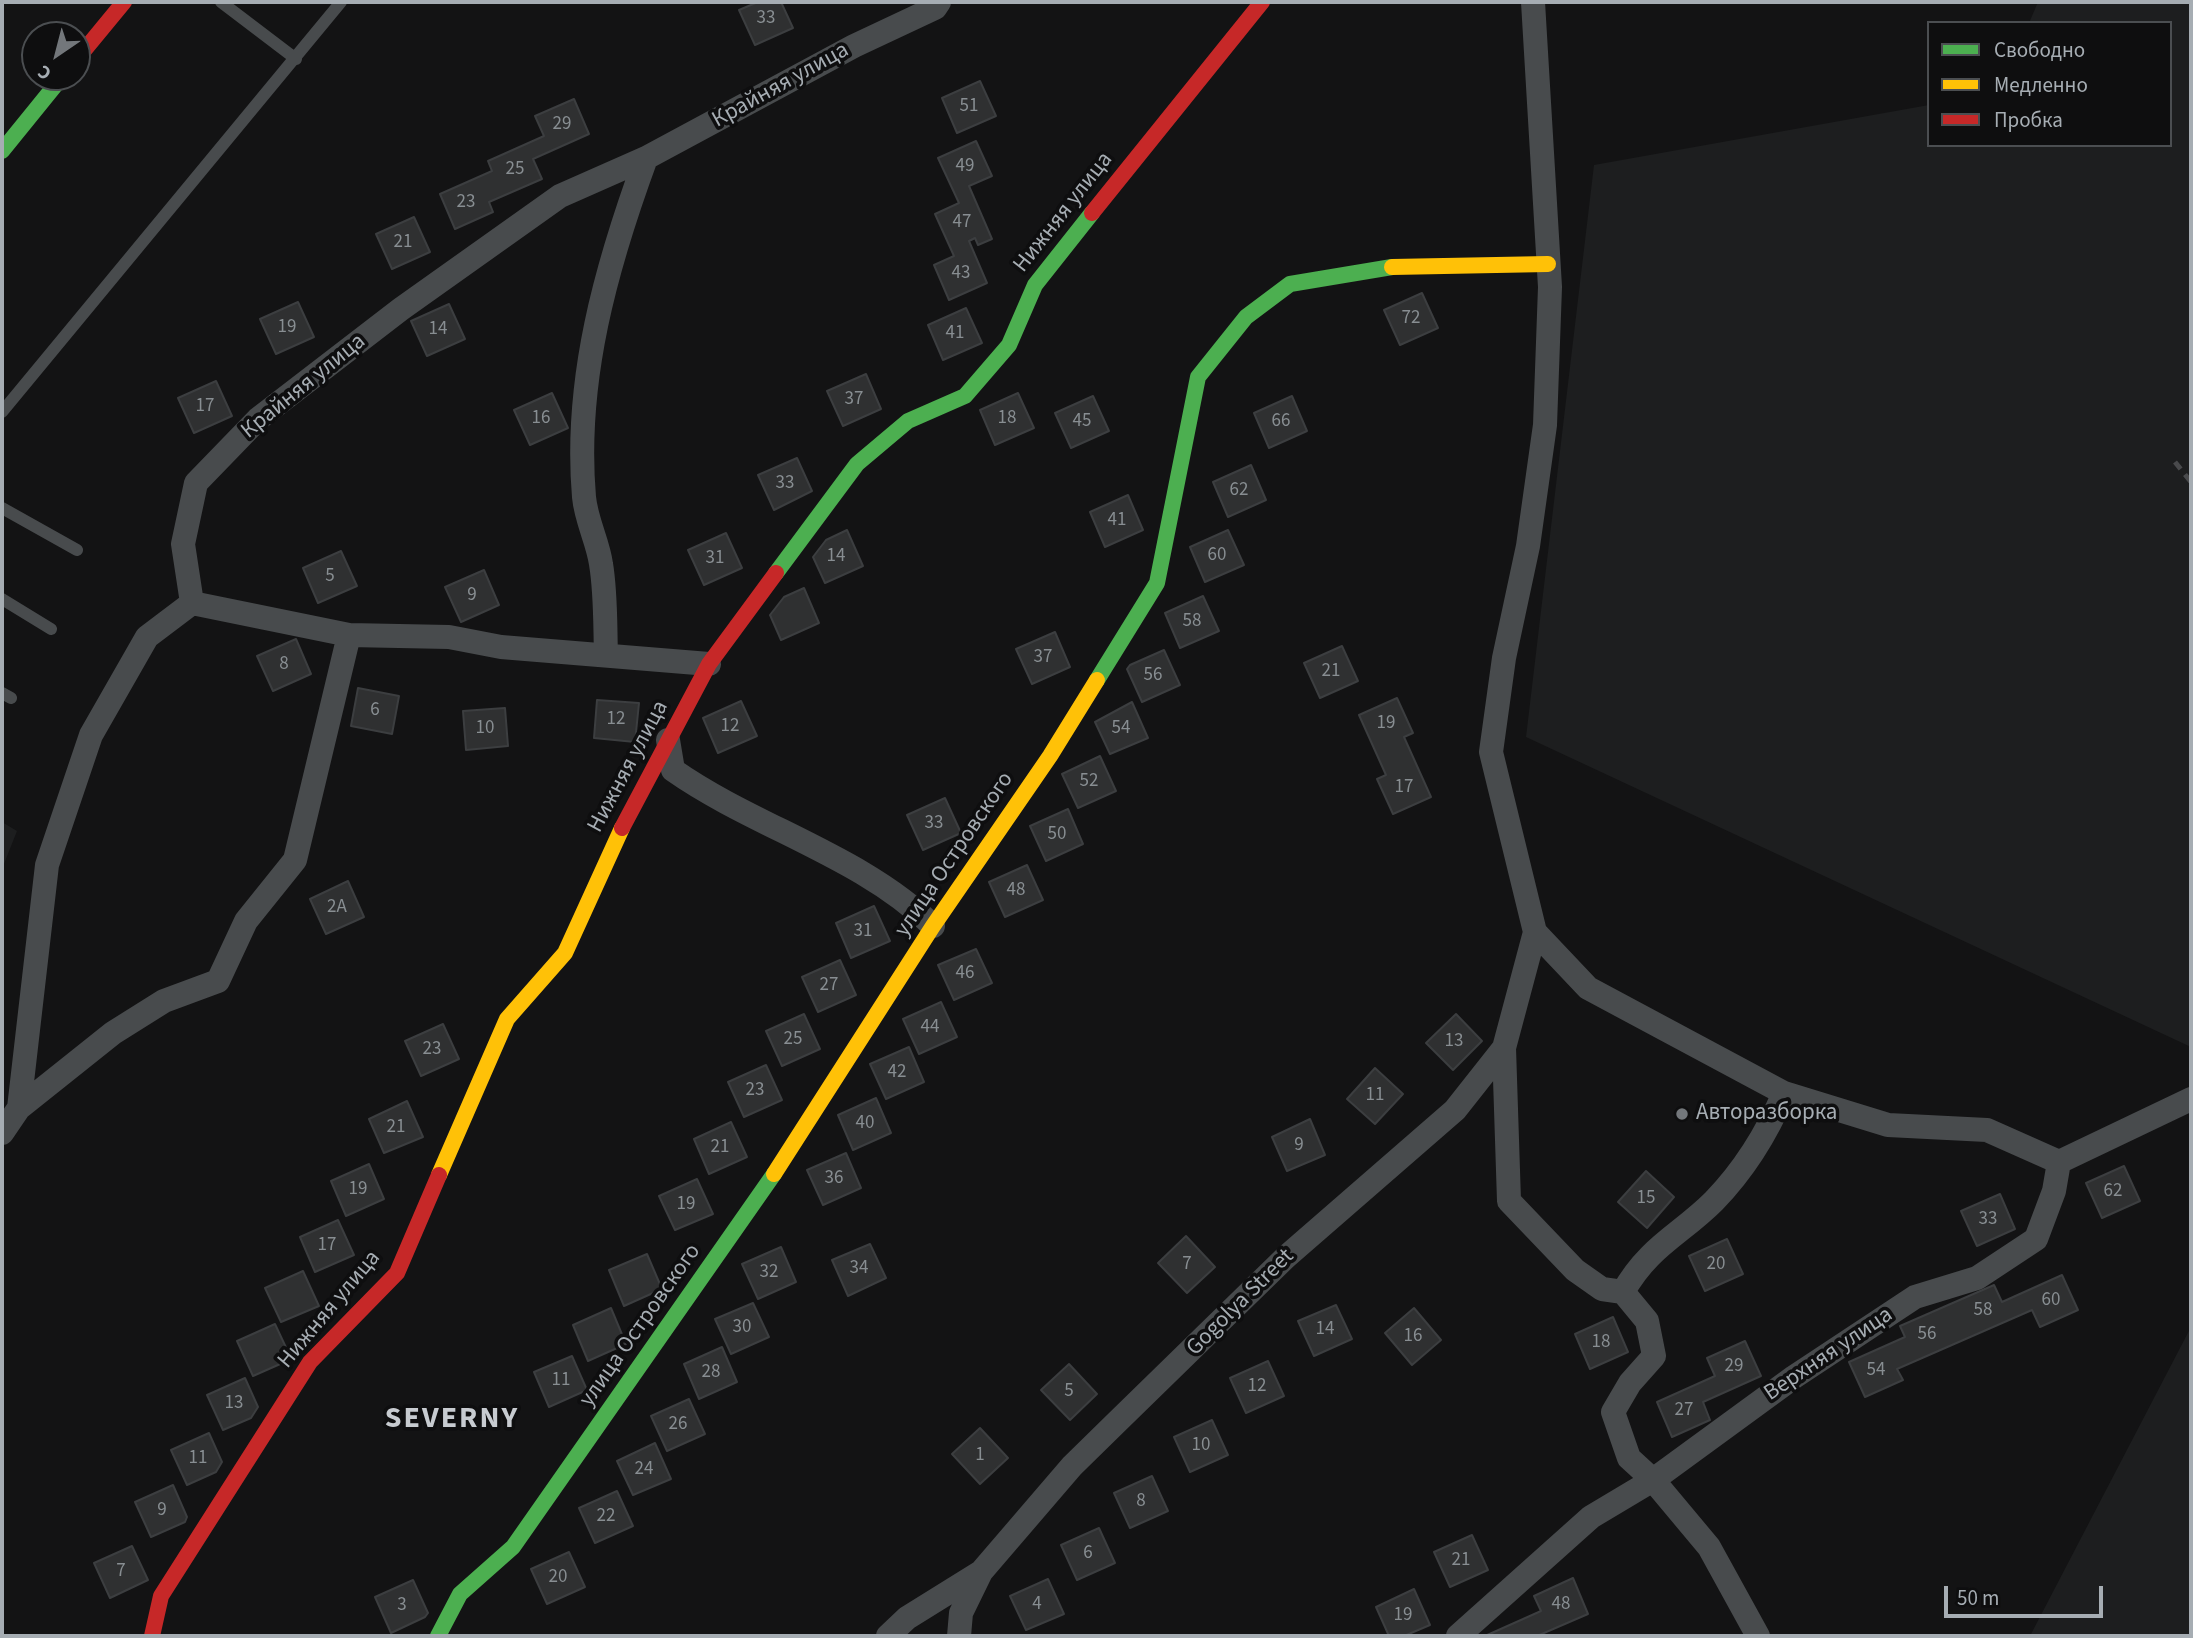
<!DOCTYPE html>
<html>
<head>
<meta charset="utf-8">
<style>
	body { margin:0 }
	#map { position:relative; width:2193px; height:1638px; overflow:hidden; background:#131314; font-family:"Source Sans 3",sans-serif }
	canvas { display:block }
	.frame { position:absolute; inset:0; border:4px solid #a6adb3; pointer-events:none }
	.legend { position:absolute; left:1927px; top:21px; width:245px; height:126px; box-sizing:border-box; background:#0e0e0f; border:2px solid #4b4e51; margin:0; padding:9px 12px; list-style:none; font-size:21px; color:#a6adb3 }
	.legend li { display:flex; align-items:center; gap:14px; height:35px }
	.legend b { width:35px; border:2px solid #4b4e51 }
	.north { position:absolute; left:21px; top:21px; width:70px; height:70px; box-sizing:border-box; background:#0e0e0f; border:2px solid #4b4e51; border-radius:50%; rotate:215deg; font-size:19px; font-weight:700; line-height:28px; text-align:center; color:#a6adb3 }
	.north::after { content:''; display:block; margin:auto; width:24px; height:32px; background:#73777b; clip-path:polygon(50% 0,100% 100%,50% 72%,0 100%) }
	.scale { position:absolute; left:1944px; top:1586px; width:159px; height:32px; box-sizing:border-box; border:4px solid #a6adb3; border-top:0; padding-left:9px; font-size:21px; line-height:24px; white-space:nowrap; color:#a6adb3; -webkit-text-stroke:5px #0e0e0f; paint-order:stroke }
</style>
</head>
<body>
<div id="map">
<canvas width="2193" height="1638"></canvas>
<div class="frame"></div>
<ul class="legend">
<li><b style="height:9px;background:#4caf50"></b>Свободно</li>
<li><b style="height:9px;background:#ffc107"></b>Медленно</li>
<li><b style="height:9px;background:#c62828"></b>Пробка</li>
</ul>
<div class="north">С</div>
<div class="scale">50 m</div>
</div>
<script>
const context = document.querySelector('canvas').getContext('2d');
context.lineJoin = 'round';
function fillPath(path, color) {
  context.fillStyle = color;
  context.fill(path, 'evenodd');
}
function trace(path, color, width, dash) {
  context.strokeStyle = color;
  context.lineWidth = width;
  context.lineCap = dash ? 'butt' : 'round';
  context.setLineDash(dash || []);
  context.stroke(path);
}
function drawText(font, color, halo, rows, align = 'center') {
  context.font = font + ' "Source Sans 3",sans-serif';
  context.lineWidth = 7;
  context.setLineDash([]);
  context.textBaseline = 'middle';
  context.strokeStyle = halo;
  context.fillStyle = color;
  for (const [text, x, y, turn = 0] of rows) {
    context.save();
    context.translate(x, y);
    context.rotate((+turn || 0) * Math.PI / 180);
    context.textAlign = isNaN(turn) ? turn : align;
    if (halo) context.strokeText(text, 0, 0);
    context.fillText(text, 0, 0);
    context.restore();
  }
}
fillPath(new Path2D(`
	M2038 2H2191V1047L1526 737 1594 165 1929 105V145H2170V23H2029Z
	M2 822 17 831 2 869Z
	M2191 1327V1636H2030Z`), '#1d1e1f');
const building = new Path2D(`
	M758 2H781L793 28 755 45 739 10Z
	M980 81 996 116 957 133 942 98Z
	M574 99 589 134 533 159 542 179 489 202 493 212 455 229 440 194 492 171 488 161 544 136 535 116Z
	M976 141 992 176 969 186 992 239 978 245 975 238 969 241 987 283 949 300 934 265 954 256 935 214 959 203 938 158Z
	M414 217 430 252 392 269 376 234Z
	M1422 293 1438 328 1400 345 1384 310Z
	M298 302 314 337 276 354 260 319Z
	M449 304 465 339 427 356 411 321Z
	M966 308 982 343 943 360 928 325Z
	M866 374 881 409 843 426 827 391Z
	M216 381 232 416 194 433 178 398Z
	M552 393 568 428 530 445 514 410Z
	M1018 393 1034 428 995 445 980 410Z
	M1093 396 1109 431 1071 448 1055 413Z
	M1292 396 1307 431 1269 448 1254 413Z
	M797 458 812 491 774 510 758 475Z
	M1251 465 1266 500 1228 517 1213 482Z
	M1128 495 1143 530 1105 547 1090 512Z
	M847 530 863 566 825 583 813 557 826 540Z
	M1228 530 1244 565 1205 582 1190 547Z
	M726 533 742 568 704 585 688 550Z
	M341 551 357 586 318 603 303 568Z
	M484 570 499 605 461 622 445 587Z
	M804 588 819 623 781 640 770 615 784 597Z
	M1203 596 1219 631 1180 648 1165 613Z
	M1055 632 1070 667 1032 684 1016 649Z
	M296 639 311 674 273 691 257 656Z
	M1342 646 1358 681 1320 698 1304 663Z
	M1164 650 1180 685 1142 702 1127 669 1130 665Z
	M358 688 399 696 392 734 351 726Z
	M1397 698 1413 733 1404 737 1431 797 1393 814 1377 779 1386 775 1359 715Z
	M597 700 639 703 635 742 594 738Z
	M741 701 757 736 718 753 703 718Z
	M1132 702 1148 738 1110 754 1095 722Z
	M505 708 508 746 466 750 463 711Z
	M1100 756 1116 791 1078 808 1062 774Z
	M945 798 961 833 923 850 907 815Z
	M1068 809 1083 844 1046 861 1030 826Z
	M1027 865 1043 900 1005 917 989 882Z
	M348 881 364 917 326 934 310 899Z
	M874 906 890 941 851 958 836 923Z
	M976 949 992 983 954 1000 938 965Z
	M840 960 856 995 818 1012 802 977Z
	M941 1002 957 1037 919 1054 903 1019Z
	M804 1014 820 1049 782 1066 766 1031Z
	M1456 1014 1482 1041 1453 1070 1426 1043Z
	M443 1024 459 1059 421 1076 405 1041Z
	M909 1047 924 1082 886 1099 870 1064Z
	M766 1065 782 1100 744 1117 728 1082Z
	M1375 1068 1403 1094 1375 1124 1347 1099Z
	M876 1098 891 1133 853 1150 838 1115Z
	M407 1101 423 1137 384 1153 369 1119Z
	M1310 1119 1325 1155 1287 1171 1272 1137Z
	M731 1122 747 1157 709 1174 694 1139Z
	M846 1153 861 1188 823 1205 807 1170Z
	M369 1164 384 1199 346 1216 331 1181Z
	M2124 1166 2140 1201 2102 1218 2086 1183Z
	M1646 1171 1674 1197 1647 1228 1618 1202Z
	M697 1179 713 1214 675 1230 659 1196Z
	M2000 1194 2015 1229 1977 1246 1961 1211Z
	M338 1220 354 1255 315 1272 300 1237Z
	M1186 1236 1215 1267 1187 1293 1158 1263Z
	M1727 1239 1743 1274 1705 1291 1689 1256Z
	M870 1244 886 1278 848 1296 832 1260Z
	M781 1247 796 1282 758 1299 742 1264Z
	M647 1254 662 1289 624 1306 609 1270Z
	M303 1271 319 1306 281 1322 265 1288Z
	M2062 1275 2078 1310 2040 1327 2032 1310 1897 1369 1903 1380 1865 1397 1849 1362 1905 1337 1900 1326 1994 1285 2002 1302Z
	M753 1303 769 1337 731 1354 715 1319Z
	M1336 1305 1352 1339 1314 1356 1298 1321Z
	M611 1308 626 1344 588 1361 573 1325Z
	M1414 1308 1441 1340 1412 1365 1385 1333Z
	M1613 1317 1628 1352 1590 1369 1575 1334Z
	M275 1324 290 1356 287 1361 253 1376 237 1341Z
	M1745 1341 1761 1376 1703 1402 1710 1420 1672 1437 1657 1402 1715 1376 1707 1358Z
	M722 1347 737 1382 699 1399 684 1364Z
	M572 1356 587 1390 549 1407 534 1372Z
	M1268 1361 1284 1396 1246 1413 1230 1378Z
	M1069 1364 1097 1394 1070 1420 1041 1390Z
	M245 1378 258 1407 251 1418 223 1430 207 1395Z
	M689 1399 705 1434 667 1451 651 1416Z
	M1212 1420 1228 1455 1190 1472 1174 1437Z
	M980 1428 1008 1458 980 1484 952 1454Z
	M209 1433 222 1462 216 1472 187 1485 171 1450Z
	M655 1443 671 1479 633 1495 617 1461Z
	M1152 1476 1168 1511 1130 1528 1114 1493Z
	M173 1485 187 1517 185 1522 151 1537 135 1502Z
	M617 1491 633 1526 595 1543 579 1508Z
	M1099 1528 1115 1563 1077 1580 1061 1545Z
	M1472 1535 1488 1570 1450 1587 1434 1552Z
	M132 1546 148 1580 110 1598 94 1563Z
	M569 1552 585 1587 547 1604 531 1569Z
	M1573 1578 1588 1614 1537 1636H1485L1541 1611 1534 1596Z
	M1048 1579 1064 1614 1026 1630 1010 1596Z
	M413 1580 428 1613 425 1617 391 1633 375 1597Z
	M1414 1589 1430 1625 1404 1636H1389L1376 1607Z`);
fillPath(building, '#2f3031');
trace(building, '#3c3e40', 2);
trace(new Path2D(`
	M221 2 296 59
	M2 412 341 2
	M2 508 77 550
	M2 599 51 629
	M2 693 11 698`), '#484b4d', 12);
trace(new Path2D(`
	M1533 2 1550 287 1545 425 1528 546 1504 658 1491 752 1535 932 1588 988 1784 1093 1888 1125 1987 1130 2059 1162
	M192 603 147 637 91 735 47 865 19 1108 113 1033 164 1001 218 981 246 921 295 860 349 635
	M606 655C605 625 606 594 601 564 598 542 586 520 584 497 574 380 606 267 646 158
	M709 664 501 647 449 637 349 635 192 603 183 544 196 483 258 419 401 309 560 196 646 158 854 46 935 8 939 2
	M668 740 673 770C754 827 862 856 933 926
	M1504 1048 1509 1201 1575 1270 1602 1289 1623 1292 1647 1321 1654 1356 1630 1383 1613 1412 1629 1458 1653 1480 1709 1547 1758 1636
	M2 1133 19 1108
	M1623 1292C1649 1246 1680 1235 1714 1201 1744 1170 1767 1133 1784 1093
	M888 1636 907 1618 981 1572 1072 1466 1121 1418 1286 1257 1455 1110 1504 1048 1535 932
	M959 1636 961 1613 981 1572
	M1458 1636 1591 1517 1653 1480 1794 1377 1915 1297 1977 1278 2036 1239 2054 1191 2059 1162 2191 1099`), '#484b4d', 24);
trace(new Path2D(`
	M2 151 62 77
	M776 573 857 464 908 421 965 396 1009 345 1035 285 1092 213
	M1097 680 1157 583 1198 377 1246 317 1290 284 1392 267
	M438 1636 460 1594 513 1547 774 1174`), '#4caf50', 16);
trace(new Path2D(`
	M1392 267 1548 264
	M774 1174 933 926 1050 756 1097 680
	M439 1175 507 1019 565 953 622 828`), '#ffc107', 16);
trace(new Path2D(`
	M77 59 124 2
	M1092 213 1262 2
	M622 828 709 664 776 573
	M152 1636 161 1596 310 1362 397 1273 439 1175`), '#c62828', 16);
trace(new Path2D(`
	M2175 462 2191 482`), '#494a4c', 5, [9, 7]);
for (const [x, y, r, color] of [
	[1682,1114,7,"#73777b"]
]) {
  const dot = new Path2D();
  dot.arc(x, y, r, 0, 2 * Math.PI);
  context.fillStyle = color;
  context.fill(dot);
  trace(dot, '#0e0e0f', 2.5);
}
drawText('19px', '#888e92', null, [
	["33",766,19],
	["51",969,107],
	["29",562,125],
	["49",965,167],
	["25",515,170],
	["23",466,203],
	["47",962,223],
	["21",403,243],
	["43",961,274],
	["72",1411,319],
	["19",287,328],
	["14",438,330],
	["41",955,334],
	["37",854,400],
	["17",205,407],
	["16",541,419],
	["18",1007,419],
	["45",1082,422],
	["66",1281,422],
	["33",785,484],
	["62",1239,491],
	["41",1117,521],
	["60",1217,556],
	["14",836,557],
	["31",715,559],
	["5",330,577],
	["9",472,596],
	["58",1192,622],
	["37",1043,658],
	["8",284,665],
	["21",1331,672],
	["56",1153,676],
	["6",375,711],
	["12",616,720],
	["19",1386,724],
	["12",730,727],
	["10",485,729],
	["54",1121,729],
	["52",1089,782],
	["17",1404,788],
	["33",934,824],
	["50",1057,835],
	["48",1016,891],
	["2А",337,908],
	["31",863,932],
	["46",965,974],
	["27",829,986],
	["44",930,1028],
	["25",793,1040],
	["13",1454,1042],
	["23",432,1050],
	["42",897,1073],
	["23",755,1091],
	["11",1375,1096],
	["40",865,1124],
	["21",396,1128],
	["9",1299,1146],
	["21",720,1148],
	["36",834,1179],
	["19",358,1190],
	["62",2113,1192],
	["15",1646,1199],
	["19",686,1205],
	["33",1988,1220],
	["17",327,1246],
	["7",1187,1265],
	["20",1716,1265],
	["34",859,1269],
	["32",769,1273],
	["60",2051,1301],
	["58",1983,1311],
	["30",742,1328],
	["14",1325,1330],
	["56",1927,1335],
	["16",1413,1337],
	["18",1601,1343],
	["29",1734,1367],
	["54",1876,1371],
	["28",711,1373],
	["11",561,1381],
	["12",1257,1387],
	["5",1069,1392],
	["13",234,1404],
	["27",1684,1411],
	["26",678,1425],
	["10",1201,1446],
	["1",980,1456],
	["11",198,1459],
	["24",644,1470],
	["8",1141,1502],
	["9",162,1511],
	["22",606,1517],
	["6",1088,1554],
	["21",1461,1561],
	["7",121,1572],
	["20",558,1578],
	["4",1037,1605],
	["48",1561,1605],
	["3",402,1606],
	["19",1403,1616]
]);
drawText('23px', '#a6adb3', '#0e0e0f', [
	["Крайняя улица",781,86,-29],
	["Нижняя улица",1064,213,-52],
	["Крайняя улица",304,387,-39],
	["Нижняя улица",629,767,-62],
	["улица Островского",955,855,-56],
	["Gogolya Street",1241,1303,-45],
	["Нижняя улица",330,1310,-50],
	["улица Островского",641,1326,-55],
	["Верхняя улица",1829,1355,-34]
]);
drawText('23px', '#a6adb3', '#0e0e0f', [
	["Авторазборка",1696,1114]
], 'left');
context.letterSpacing = '2px';
drawText('bold 30px', '#c7cbd0', '#0e0e0f', [
	["SEVERNY",452,1420]
]);
context.letterSpacing = '0px';
</script>
</body>
</html>
